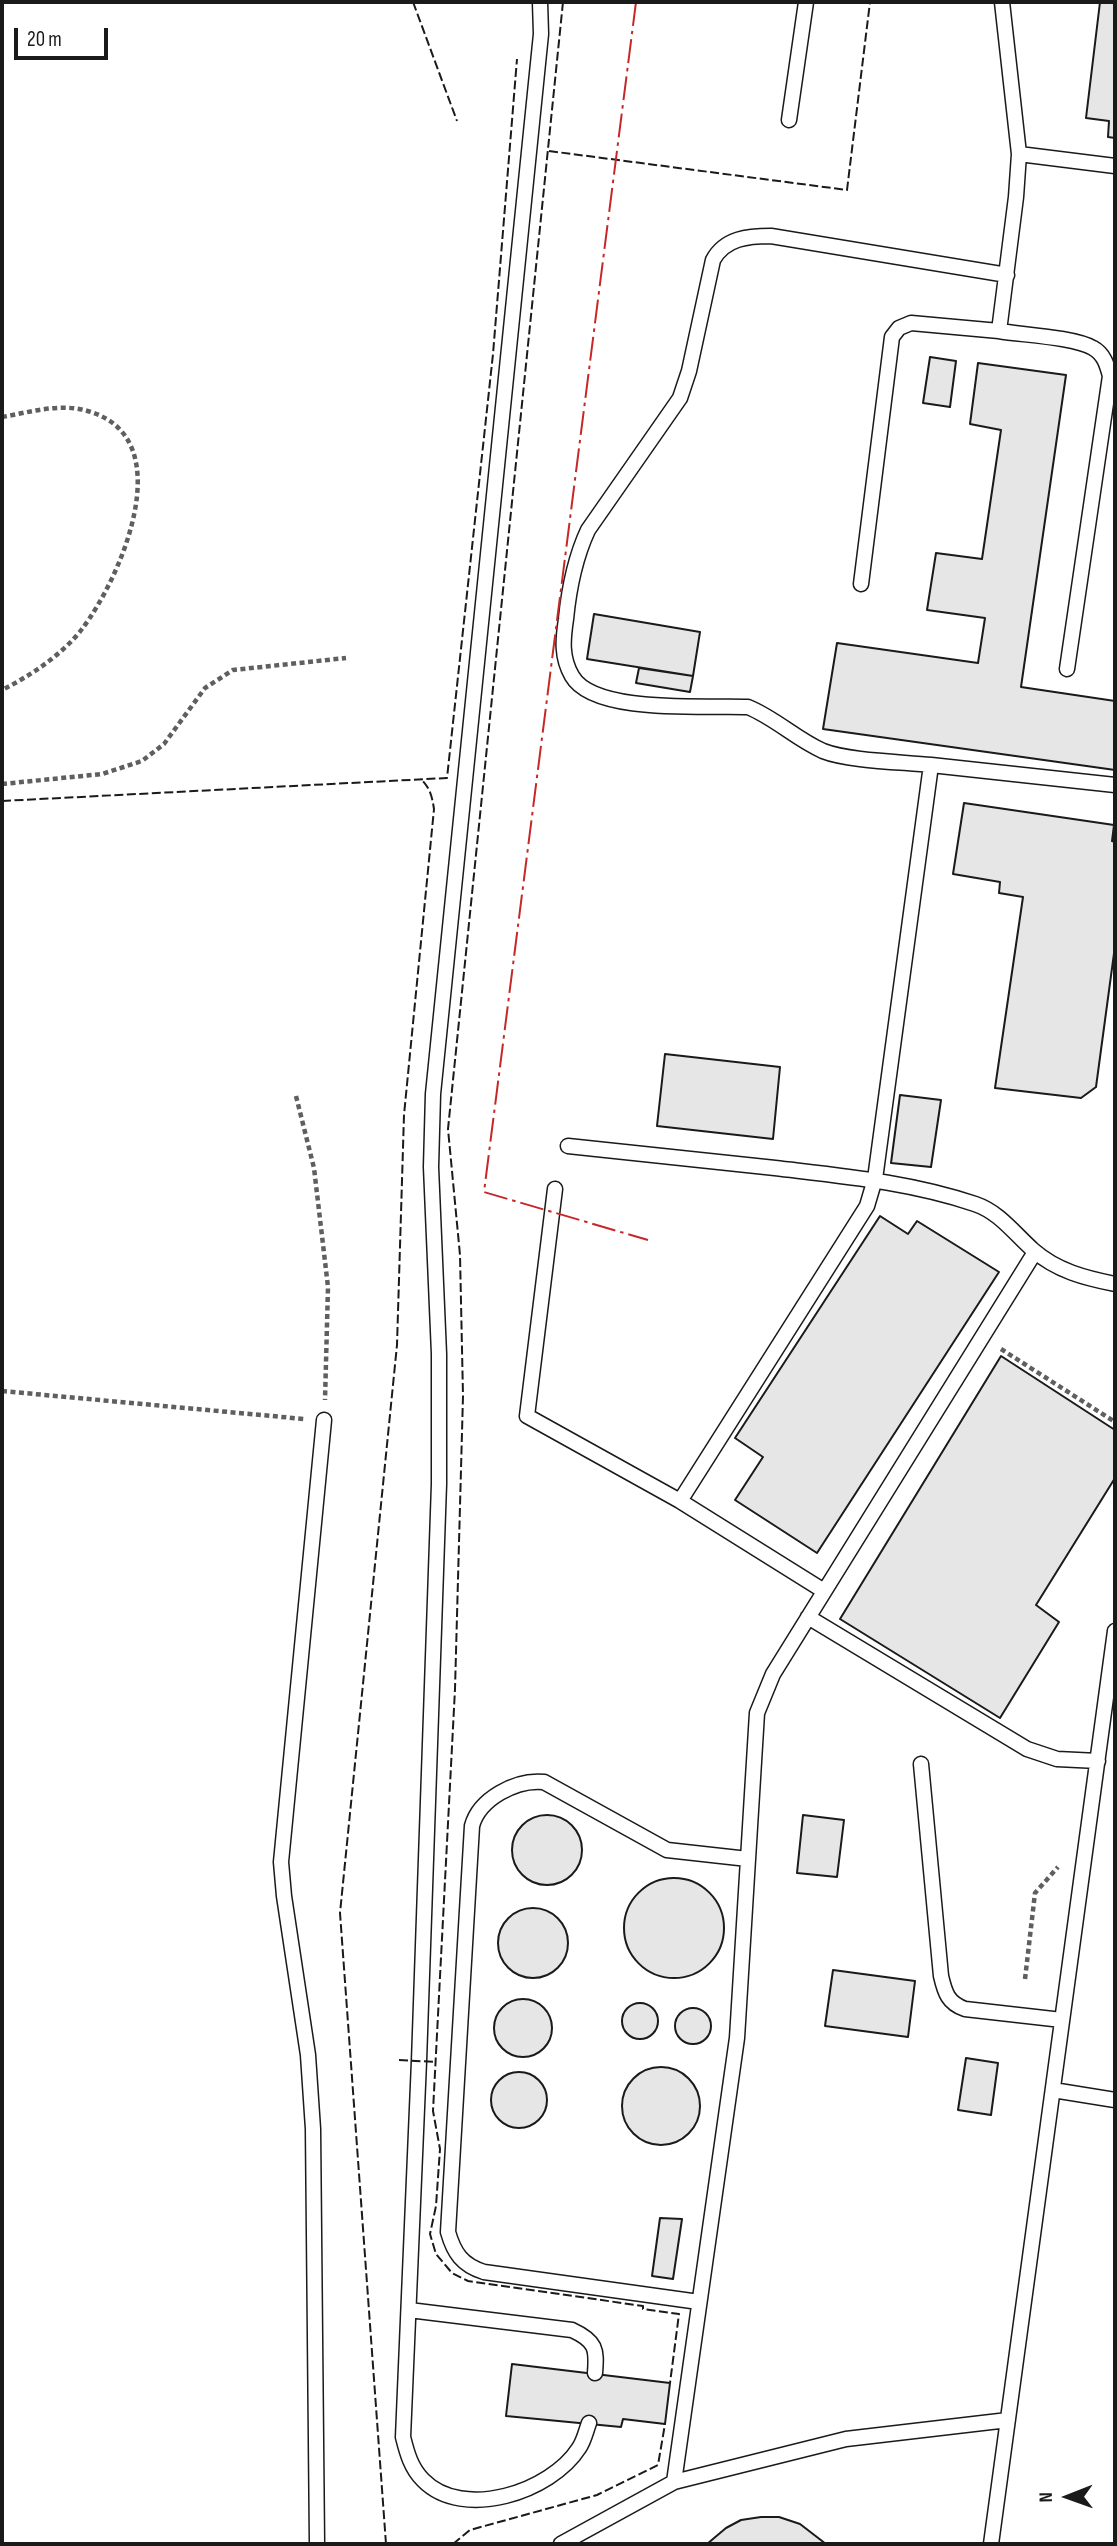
<!DOCTYPE html>
<html>
<head>
<meta charset="utf-8">
<style>
	body { margin:0 }
	#map { position:relative; width:1117px; height:2546px; overflow:hidden; background:#fff; font-family:"Sofia Sans Condensed",sans-serif }
	canvas { display:block }
	.frame { position:absolute; inset:0; border:4px solid #1a1a1a; pointer-events:none }
	.north { position:absolute; left:1033px; top:2462px; width:70px; height:70px; -webkit-text-stroke:5px #fff; paint-order:stroke; rotate:269deg; font-size:19px; font-weight:700; line-height:28px; text-align:center; color:#1a1a1a }
	.north::after { content:''; display:block; margin:auto; width:24px; height:32px; background:#1a1a1a; clip-path:polygon(50% 0,100% 100%,50% 72%,0 100%) }
	.scale { position:absolute; left:14px; top:28px; width:94px; height:32px; box-sizing:border-box; border:4px solid #1a1a1a; border-top:0; padding-left:9px; font-size:21px; line-height:24px; white-space:nowrap; color:#1a1a1a; -webkit-text-stroke:5px #fff; paint-order:stroke }
</style>
</head>
<body>
<div id="map">
<canvas width="1117" height="2546"></canvas>
<div class="frame"></div>
<div class="north">N</div>
<div class="scale">20 m</div>
</div>
<script>
const context = document.querySelector('canvas').getContext('2d');
context.lineJoin = 'round';
function fillPath(path, color) {
  context.fillStyle = color;
  context.fill(path, 'evenodd');
}
function trace(path, color, width, dash) {
  context.strokeStyle = color;
  context.lineWidth = width;
  context.lineCap = dash ? 'butt' : 'round';
  context.setLineDash(dash || []);
  context.stroke(path);
}
const building = new Path2D(`
	M1100 2H1115V138L1108 137 1109 121 1086 118Z
	M930 357 956 361 950 407 923 403Z
	M978 363 1066 375 1021 687 1115 701V770L823 729 837 643 978 663 985 618 927 610 936 553 982 559 1001 430 970 424Z
	M594 614 700 632 693 676 587 659Z
	M639 668 693 676 690 692 636 683Z
	M964 803 1114 825 1112 841 1115 842V946L1096 1087 1081 1098 995 1088 1023 897 999 893 1000 882 953 874Z
	M665 1054 780 1067 773 1139 657 1126Z
	M900 1095 941 1100 931 1167 891 1163Z
	M880 1216 908 1234 917 1221 999 1272 817 1553 735 1500 763 1457 735 1438Z
	M1001 1356 1115 1430V1478L1036 1605 1059 1622 1000 1718 840 1619Z
	M512 1850a35 35 0 1 1 70 0a35 35 0 1 1-70 0Z
	M803 1815 844 1820 837 1877 797 1873Z
	M624 1928a50 50 0 1 1 100 0a50 50 0 1 1-100 0Z
	M498 1943a35 35 0 1 1 70 0a35 35 0 1 1-70 0Z
	M833 1970 915 1981 908 2037 825 2026Z
	M494 2028a29 29 0 1 1 58 0a29 29 0 1 1-58 0Z
	M622 2021a18 18 0 1 1 36 0a18 18 0 1 1-36 0Z
	M675 2026a18 18 0 1 1 36 0a18 18 0 1 1-36 0Z
	M966 2058 998 2063 991 2115 958 2110Z
	M622 2106a39 39 0 1 1 78 0a39 39 0 1 1-78 0Z
	M491 2100a28 28 0 1 1 56 0a28 28 0 1 1-56 0Z
	M660 2218 682 2219 673 2279 652 2276Z
	M512 2364 670 2383 665 2424 623 2419 621 2427 506 2416Z
	M761 2517H779L800 2524 826 2544H707L726 2528 741 2520Z`);
fillPath(building, '#e6e6e6');
trace(building, '#1a1a1a', 2);
const service = new Path2D(`
	M540 2 541 34 433 1094 431 1167 439 1354V1484L419 2061 403 2437C407 2453 411 2468 423 2480 463 2521 551 2492 579 2448 584 2441 586 2431 589 2423
	M1002 2 1019 154 1115 166
	M789 120 806 2
	M1019 154 1016 197 999 331C1023 335 1074 337 1093 348 1104 354 1107 365 1110 376L1067 669
	M861 584 892 337 899 328 911 323 999 331
	M931 765C903 762 848 761 823 751 796 739 775 718 748 707 709 705 594 715 572 676 561 657 563 639 566 619 569 588 575 558 588 530L680 398 689 371 713 260C725 238 748 236 771 236L1007 275
	M568 1146C637 1153 706 1161 775 1168 842 1176 910 1182 975 1204 999 1212 1014 1233 1033 1250 1057 1271 1085 1278 1115 1284
	M555 1189 527 1416 680 1501 867 1206 875 1179 931 765 1115 785
	M680 1501 824 1591
	M808 1617 1027 1749 1057 1759 1098 1761
	M921 1764 941 1976C945 1993 948 2003 965 2009L1062 2020
	M1053 2090 1115 2100
	M699 2302 484 2272C462 2265 454 2253 448 2232L472 1826C479 1799 516 1779 544 1782L667 1850 748 1859
	M409 2310 572 2330C596 2341 597 2349 595 2373
	M674 2482 737 2038 757 1713 773 1674 1035 1252
	M317 2544 313 2129 308 2055 284 1896 281 1862 324 1420
	M561 2544 674 2482 846 2439 1008 2420
	M991 2544 1115 1631`);
trace(service, '#1a1a1a', 17);
trace(new Path2D(`
	M2 417C31 412 62 402 91 412 181 441 120 579 82 629 62 655 30 676 2 690
	M2 784 102 774 142 761 164 744 205 688 233 670 346 658
	M296 1096 314 1168 328 1287 325 1400
	M1001 1349 1115 1422
	M2 1391 304 1419
	M1025 1979 1035 1893 1058 1867`), '#5f5f5f', 4.5, [5, 3.5]);
trace(service, '#fff', 14);
trace(new Path2D(`
	M413 2 457 121
	M563 2 448 1129 460 1255 463 1396 455 1689 433 2111 440 2149 436 2206 430 2234 436 2254 452 2273 468 2281 643 2306V2309L679 2314 670 2383
	M549 151 847 190 870 2
	M2 801 447 778 493 354 517 59
	M399 2060 436 2062
	M386 2544 340 1913 397 1345 404 1115 434 809C432 796 430 788 421 779
	M453 2544 470 2530 597 2495 658 2465 665 2424`), '#1a1a1a', 2, [9, 3.5]);
trace(new Path2D(`
	M636 2 484 1192 648 1240`), '#c62828', 2, [24, 5, 3.5, 5]);
</script>
</body>
</html>
